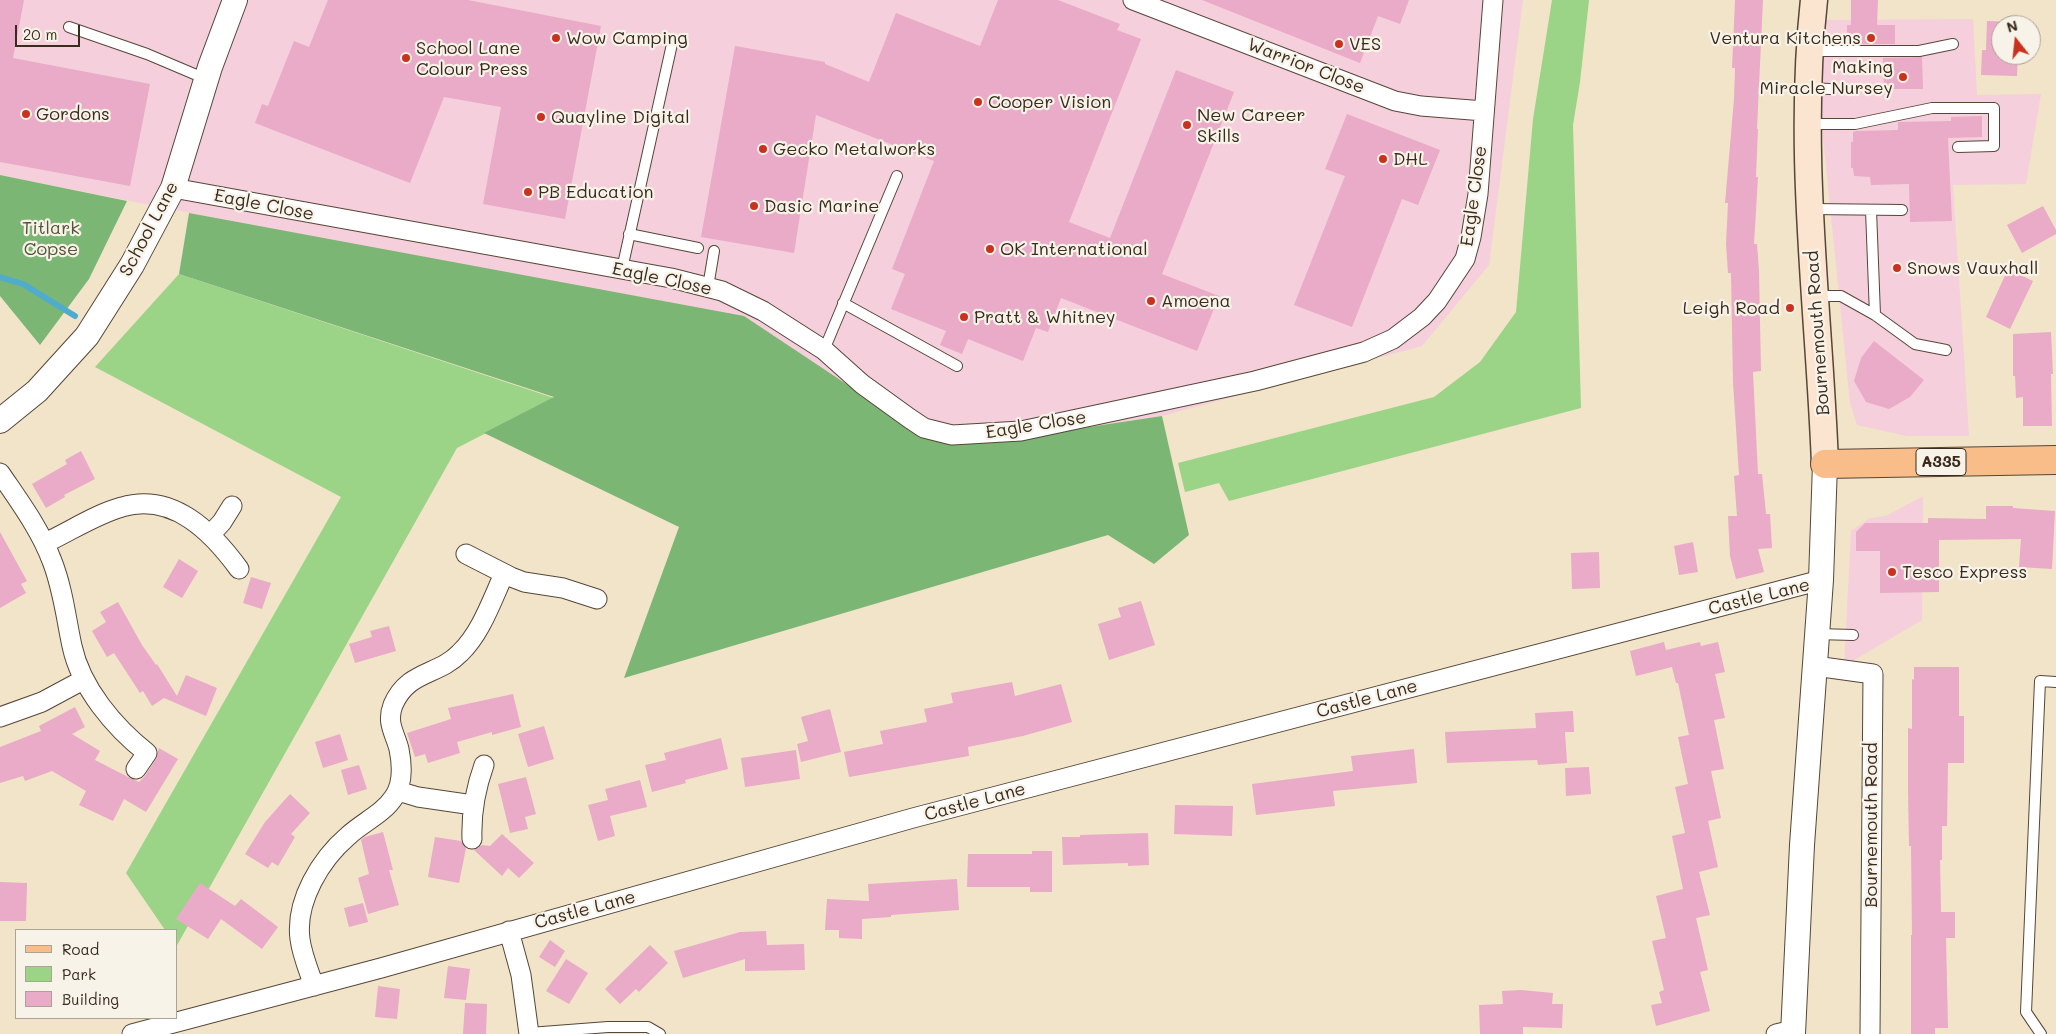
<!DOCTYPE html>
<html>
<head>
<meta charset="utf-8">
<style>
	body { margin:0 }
	#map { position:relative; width:2056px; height:1034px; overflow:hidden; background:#f1e4c9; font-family:Mali,sans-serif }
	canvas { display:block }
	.legend { position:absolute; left:15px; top:929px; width:162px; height:90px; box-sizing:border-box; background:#f7f3e8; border:1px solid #aca397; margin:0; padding:6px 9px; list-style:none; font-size:15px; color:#3b2a1e }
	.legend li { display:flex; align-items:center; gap:10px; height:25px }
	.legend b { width:25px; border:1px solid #aca397 }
	.north { position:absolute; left:1991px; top:15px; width:50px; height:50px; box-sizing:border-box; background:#f7f3e8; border:1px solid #aca397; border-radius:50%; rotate:344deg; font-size:14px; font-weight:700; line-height:20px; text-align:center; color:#3b2a1e }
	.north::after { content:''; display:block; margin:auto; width:18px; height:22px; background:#c8321e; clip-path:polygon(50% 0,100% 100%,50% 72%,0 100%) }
	.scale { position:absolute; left:15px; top:25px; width:65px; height:22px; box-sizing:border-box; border:2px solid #3b2a1e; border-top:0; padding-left:6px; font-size:15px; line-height:18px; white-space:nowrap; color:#3b2a1e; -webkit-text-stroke:4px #f7f3e8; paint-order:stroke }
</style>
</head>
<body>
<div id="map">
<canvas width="2056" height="1034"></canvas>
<ul class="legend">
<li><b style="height:6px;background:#f8bd89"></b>Road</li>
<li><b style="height:14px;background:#9bd487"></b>Park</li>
<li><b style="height:14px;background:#e9abc8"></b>Building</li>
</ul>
<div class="north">N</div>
<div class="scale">20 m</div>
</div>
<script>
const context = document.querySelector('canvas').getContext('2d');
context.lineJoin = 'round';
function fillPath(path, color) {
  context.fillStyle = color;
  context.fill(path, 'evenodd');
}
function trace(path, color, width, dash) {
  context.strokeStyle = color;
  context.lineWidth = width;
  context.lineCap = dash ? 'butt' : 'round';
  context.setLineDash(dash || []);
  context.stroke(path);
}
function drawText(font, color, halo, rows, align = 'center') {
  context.font = font + ' Mali,sans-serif';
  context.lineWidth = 4.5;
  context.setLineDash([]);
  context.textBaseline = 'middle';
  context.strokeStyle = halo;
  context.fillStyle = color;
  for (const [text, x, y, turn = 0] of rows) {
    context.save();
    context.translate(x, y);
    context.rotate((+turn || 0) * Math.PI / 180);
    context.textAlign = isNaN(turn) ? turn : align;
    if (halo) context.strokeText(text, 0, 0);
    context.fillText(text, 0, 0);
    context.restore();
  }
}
fillPath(new Path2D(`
	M0 0H1523L1489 265 1422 346 1162 416 976 444 927 438 866 399 225 220 0 175Z
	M1973 19 1977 95 2041 94 2026 184 1953 185 1969 436H1907L1857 425 1850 403 1819 98 1826 20Z
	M1923 496 1922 620 1844 666 1851 531 1870 518 1886 516Z`), '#f5cfdb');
fillPath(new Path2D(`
	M1552 0H1589L1580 82 1573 125 1581 408 1229 501 1219 483 1185 492 1178 463 1434 397 1480 362 1516 312 1533 119Z
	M179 274 554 398 457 448 176 947V930H165L126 873 341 497 95 367Z`), '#9bd487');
fillPath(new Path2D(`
	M0 175 127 201 89 279 40 345 0 296Z
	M189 213 744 316 923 435 976 444 1162 416 1189 535 1154 564 1108 535 624 678 679 527 484 433 554 397 179 274Z`), '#7cb674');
trace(new Path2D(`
	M0 277 23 284 75 316`), '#4faccd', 6);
fillPath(new Path2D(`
	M0 0H24L13 58 150 84 130 186 0 162Z
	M328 0H468L601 26 565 219 483 204 501 107 444 97 410 183 255 123 262 104 268 106 294 41 309 47Z
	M998 0H1058L1120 24 1117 30 1141 39 1069 222 1110 238 1176 70 1234 92 1162 274 1219 296 1197 351 1061 298 1048 332 1036 328 1023 361 968 339 962 354 940 345 946 331 891 309 905 274 892 269 934 161 816 115 794 253 701 237 735 46 825 62V64L869 82 896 13 980 46Z
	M1202 0H1409L1400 24 1378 16 1360 63Z
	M1735 0H1763L1757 129H1758L1756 177H1758L1754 244H1757L1759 271 1761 371 1753 372 1758 474H1762L1766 514H1770L1772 548 1758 549 1764 572 1736 579 1730 556 1728 516H1737L1734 476 1739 475 1733 382 1731 273H1728L1726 244 1728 203H1725L1734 99 1735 68H1732Z
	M1851 0H1878L1877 25H1895V44H1847V25H1851Z
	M1987 21 2023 22V25H2001V55H2022L2018 56 2017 76 1981 75 1982 50H1986Z
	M1922 57 1923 89H1884L1883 58Z
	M1347 114 1440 150 1418 205 1402 199 1352 327 1294 305 1345 176 1325 169Z
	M1982 116V137L1948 138 1952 221 1910 222 1909 184 1871 185 1870 177 1854 176 1853 168H1851V142H1853V132L1856 131 1898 130V122L1951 121V117Z
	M2043 206 2056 230V234L2022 253 2007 225Z
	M2008 269 2033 281 2010 329 1986 317Z
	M2051 332 2053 374H2051L2052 426H2023V397L2016 398 2015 376H2013V334Z
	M1874 341 1924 380 1910 397 1889 409 1866 402 1854 381 1861 358Z
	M81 451 95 479 64 495 65 497 46 508 32 484 67 464 65 460Z
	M1986 506H2013V508L2055 511 2052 569 2019 567 2021 539 1939 540V592L1880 593V551H1856V532L1865 523H1928V518L1986 519Z
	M0 532 27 581 21 584 26 593 0 608Z
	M1693 542 1698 572 1679 575 1674 546Z
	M1599 552 1600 588 1572 589 1571 553Z
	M179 559 198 571 182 598 163 587Z
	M251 577 271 583 262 609 243 603Z
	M1141 601 1155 645 1109 660 1098 624 1121 617 1118 608Z
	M118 602 142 645 156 665 157 664 177 696 186 675 217 688 206 716 164 698 152 706 143 691 140 693 114 653 107 657 92 631 106 622 100 612Z
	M389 626 396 651 355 663 349 644 372 637 370 631Z
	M1664 642 1666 650 1700 642 1701 646 1718 642 1725 672 1715 674 1725 718 1714 720 1724 769 1711 771 1721 818 1708 821 1718 867 1699 872 1710 915 1696 918 1708 970 1700 972 1710 1011 1656 1026 1651 1005 1662 1003 1659 992 1664 990 1652 941 1666 938 1656 896 1683 889 1672 836 1685 833 1675 787 1688 784 1678 737 1689 735 1678 683H1676L1672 667 1636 676 1630 651Z
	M1914 667H1959V716H1964V763H1948L1947 826H1942V860H1940L1941 912H1955V938H1946L1948 1028H1935V1034H1911V935H1912L1911 846H1909L1908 790V728L1912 729V679L1914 680Z
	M1012 682 1015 696 1061 684 1072 722 1023 736 968 747 969 756 849 777 844 752 883 744 880 731 927 722 924 709 953 703 951 693Z
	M513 694 521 727 492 735V732L457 742 460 753 428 763 425 754 415 757 407 733 451 719 448 708Z
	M75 707 85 727 72 734 100 751 95 760 130 778 139 782 145 776 156 759 159 748 178 759 146 812 124 799 113 821 79 805 86 791 52 771 25 781 23 776 0 783V747L41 731 39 726Z
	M830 709 841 752 801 762 797 744 808 741 801 717Z
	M1573 711 1574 732H1565L1567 763 1538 765 1537 760 1447 763 1445 732 1536 728 1535 713Z
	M544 726 554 759 528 767 518 734Z
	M340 734 348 760 323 768 315 742Z
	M721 738 728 769 685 780 686 783 652 792 645 765 666 760 664 753Z
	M1414 749 1417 783 1333 791 1335 806 1256 815 1252 784 1353 771 1351 756Z
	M796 750 800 779 745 787 741 758Z
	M359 765 367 789 348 795 341 770Z
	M1589 767 1591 794 1566 796 1565 768Z
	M526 777 536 814 525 817 528 829 510 833 498 784Z
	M640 780 647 807 610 816 615 836 598 841 588 805 608 800 605 789Z
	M290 794 310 813 291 834 295 837 278 866 272 862 268 868 245 854 265 822Z
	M1175 805 1233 806 1232 836 1174 834Z
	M383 832 393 870H389L399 905 368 914 358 878 369 874 361 840 365 837Z
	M1148 833 1149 865 1128 866V863L1063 865 1062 837H1080V835Z
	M502 834 534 863 519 878 508 868 502 876 474 850 482 845 490 846Z
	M435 837 461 841 466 848 459 883 428 877Z
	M1032 851H1052V892H1030V887H967L968 854H1032Z
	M957 879 959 910 891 915V917L862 919V939L839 938V930H825L827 899 869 901 868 884Z
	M0 882 27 883 26 921H0Z
	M200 883 235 906 241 899 278 927 262 949 221 919 208 939 176 919Z
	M363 903 368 922 349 927 344 908Z
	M766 931 767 945 804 944 805 970 745 971V959L683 978 674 951 740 932Z
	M550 940 565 951 555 967 539 957Z
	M650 945 668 963 639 992 636 989 620 1004 605 989Z
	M566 959 588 973 569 1004 546 991Z
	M448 966 470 969 466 1000 444 998Z
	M378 986 400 989 397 1019 375 1017Z
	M1521 990 1553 993 1552 1004H1563L1562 1028 1523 1027V1034H1480L1479 1005 1503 1004 1502 991Z
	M465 1003 487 1004 486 1034H463Z`), '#e9abc8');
const service = new Path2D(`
	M69 27 147 54 206 79
	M1809 51H1919L1953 44
	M1808 88 1830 89
	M1808 124H1855L1932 108H1994V146L1958 147
	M1811 209 1902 210
	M1871 210 1875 315
	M629 234 698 248
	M622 269 672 44
	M708 287 714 251
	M1816 296H1841L1875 315 1915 344 1946 350
	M843 303 957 366
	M824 350 897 176
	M1817 634 1853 635
	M529 1033 608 1027H648L660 1034
	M2041 1034 2026 1012 2040 681 2056 682`);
const minor = new Path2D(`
	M1133 0 1395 101 1421 106 1484 111
	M173 188 671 278 722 291 763 311 824 350 862 384 909 418 924 428 952 435 1021 431 1255 381 1364 352 1393 339 1422 317 1437 301 1465 259 1471 237 1478 194 1493 0
	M0 473C19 501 40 529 52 561 63 589 66 618 72 646 81 688 114 727 147 753L136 769
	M211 534 222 522 232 506
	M45 543C69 532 96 514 122 507 173 492 212 532 239 569
	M466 554 511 577 524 582 563 588 597 599
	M1815 666 1873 674 1870 1034
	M0 717 42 702 83 680
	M398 791 418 797 473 805
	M472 839C471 812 475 790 484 765
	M509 931 521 975 529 1034
	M314 986C309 971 302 955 300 939 295 901 321 859 348 836 363 822 383 814 394 797 403 784 402 764 399 749 395 733 386 723 393 705 408 670 438 676 460 653 481 633 492 600 504 574
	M132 1034 381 968 913 818 1821 580
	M1776 1034 1793 1030`);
const tertiary = new Path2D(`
	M0 421 37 391 87 336 132 265 173 188 210 67 235 0
	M1793 1034 1802 845 1821 580 1825 464`);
const secondary = new Path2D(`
	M1814 0C1797 154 1819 309 1825 464`);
const primary = new Path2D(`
	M1825 464 2056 460`);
trace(service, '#564638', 12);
trace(minor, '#564638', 21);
trace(tertiary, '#564638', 26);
trace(secondary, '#564638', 29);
trace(primary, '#564638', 30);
trace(service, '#fff', 10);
trace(minor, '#fff', 19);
trace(tertiary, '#fff', 24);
trace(secondary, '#fce5d0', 26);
trace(primary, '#f8bd89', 28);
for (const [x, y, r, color] of [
	[556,38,5,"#c8321e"],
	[1871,38,5,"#c8321e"],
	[1339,44,5,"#c8321e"],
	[406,58,5,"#c8321e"],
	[1903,77,5,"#c8321e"],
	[978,102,5,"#c8321e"],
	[26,114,5,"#c8321e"],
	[541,117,5,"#c8321e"],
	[1187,125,5,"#c8321e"],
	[763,149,5,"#c8321e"],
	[1383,159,5,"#c8321e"],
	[528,192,5,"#c8321e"],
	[754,206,5,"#c8321e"],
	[990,249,5,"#c8321e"],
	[1897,268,5,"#c8321e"],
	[1151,301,5,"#c8321e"],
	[1790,308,5,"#c8321e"],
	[964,317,5,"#c8321e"],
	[1892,572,5,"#c8321e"]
]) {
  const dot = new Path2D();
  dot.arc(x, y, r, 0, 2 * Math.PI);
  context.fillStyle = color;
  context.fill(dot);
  trace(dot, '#f7f3e8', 2);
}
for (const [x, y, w] of [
	[1941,462,50]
]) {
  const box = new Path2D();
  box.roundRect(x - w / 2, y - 13.5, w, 27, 4);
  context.fillStyle = '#f7f3e8';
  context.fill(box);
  trace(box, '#3b2a1e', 1);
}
drawText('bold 16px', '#3b2a1e', null, [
	["A335",1941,462]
]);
drawText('18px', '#3b2a1e', '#f7f3e8', [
	["Wow Camping",566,38],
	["Ventura Kitchens",1861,38,"right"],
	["VES",1349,44],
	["School Lane",416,48],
	["Colour Press",416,69],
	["Making",1893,67,"right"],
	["Miracle Nursey",1893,88,"right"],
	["Cooper Vision",988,102],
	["Gordons",36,114],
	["New Career",1197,115],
	["Skills",1197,136],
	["Quayline Digital",551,117],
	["Gecko Metalworks",773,149],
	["DHL",1393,159],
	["PB Education",538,192],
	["Dasic Marine",764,206],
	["OK International",1000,249],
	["Snows Vauxhall",1907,268],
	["Amoena",1161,301],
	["Leigh Road",1780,308,"right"],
	["Pratt & Whitney",974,317],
	["Tesco Express",1902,572]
], 'left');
drawText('18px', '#3b2a1e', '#f7f3e8', [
	["Warrior Close",1306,66,21],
	["Eagle Close",1474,196,-82],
	["Eagle Close",264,205,11],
	["School Lane",149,229,-62],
	["Eagle Close",662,279,12],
	["Bournemouth Road",1818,333,-94],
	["Eagle Close",1036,425,-9],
	["Castle Lane",1759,597,-14],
	["Castle Lane",1367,699,-15],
	["Castle Lane",975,802,-15],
	["Bournemouth Road",1871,825,-90],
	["Castle Lane",585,910,-15]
]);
drawText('18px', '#535438', '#f7f3e8', [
	["Titlark",51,228],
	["Copse",51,249]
]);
</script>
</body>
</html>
